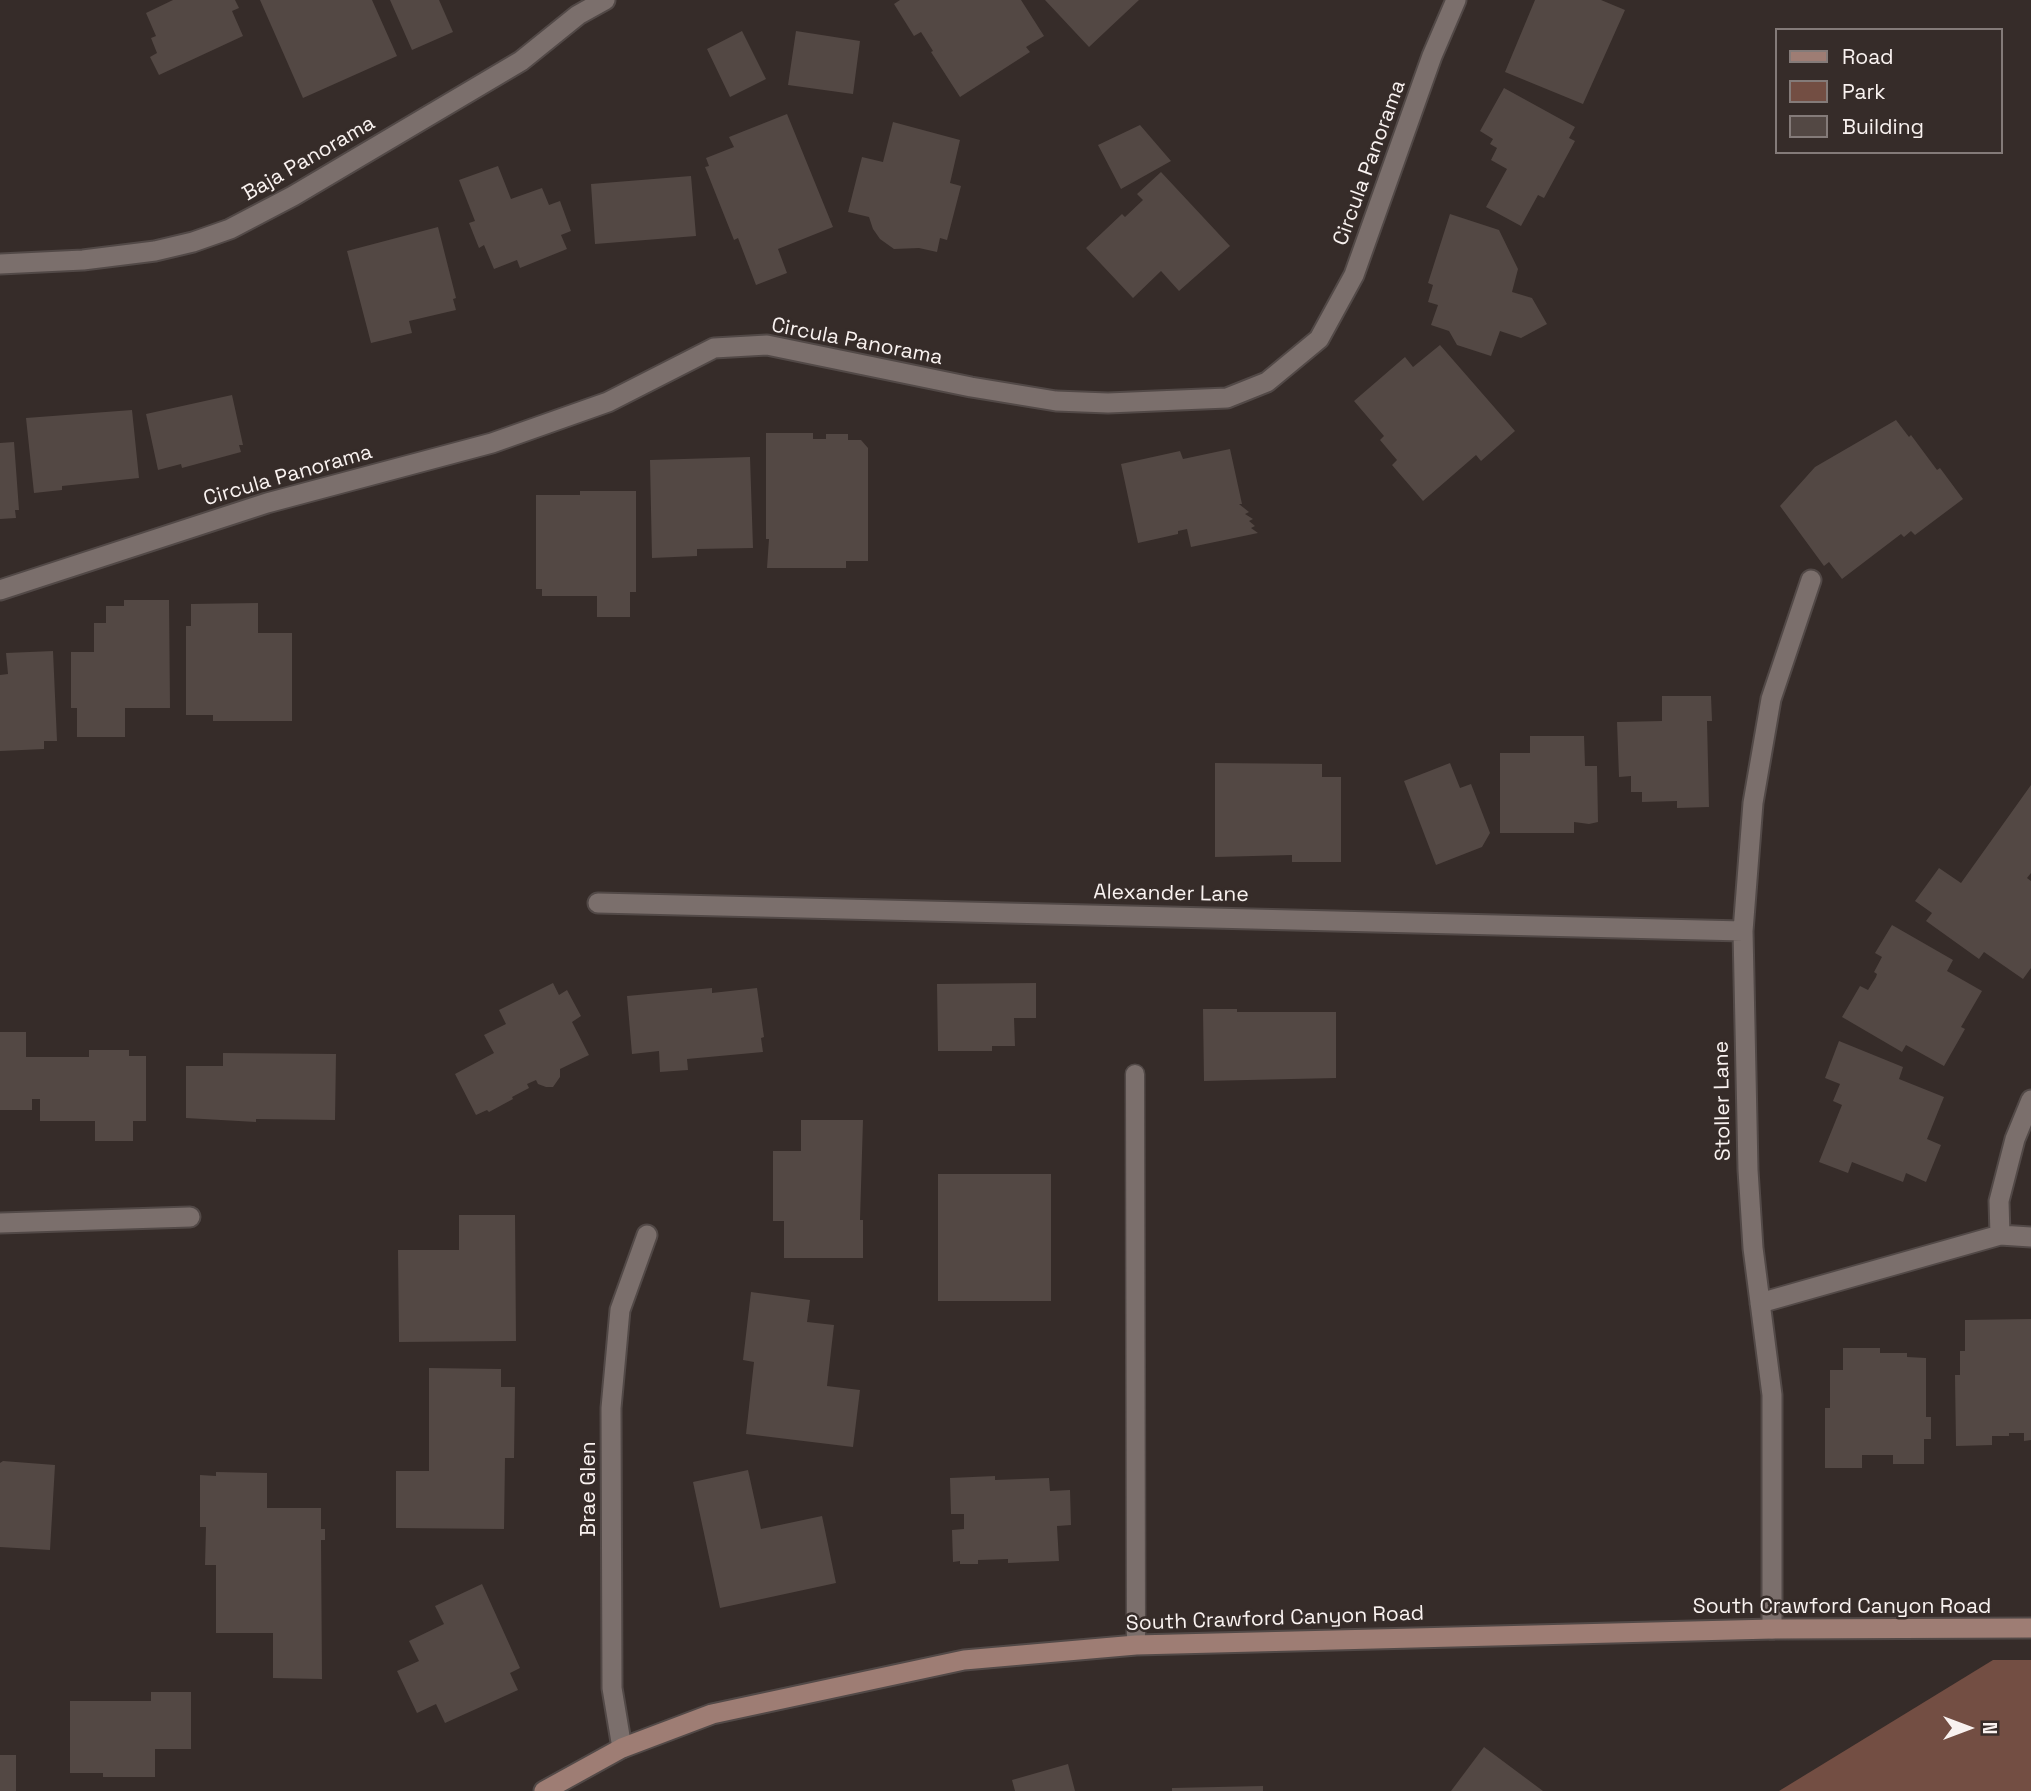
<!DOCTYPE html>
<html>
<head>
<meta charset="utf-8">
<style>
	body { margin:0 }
	#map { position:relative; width:2031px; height:1791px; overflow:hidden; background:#362c29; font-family:"Space Grotesk",sans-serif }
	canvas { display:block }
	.legend { position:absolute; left:1775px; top:28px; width:228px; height:126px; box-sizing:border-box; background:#362c29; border:2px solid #847b79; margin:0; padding:9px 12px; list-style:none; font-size:21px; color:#f9f2f0 }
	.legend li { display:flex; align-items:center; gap:14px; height:35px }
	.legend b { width:35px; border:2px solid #847b79 }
	.north { position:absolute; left:1933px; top:1693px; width:70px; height:70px; -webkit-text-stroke:5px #362c29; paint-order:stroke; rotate:90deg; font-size:19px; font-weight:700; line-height:28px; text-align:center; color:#f9f2f0 }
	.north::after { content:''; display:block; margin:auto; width:24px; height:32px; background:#f9f2f0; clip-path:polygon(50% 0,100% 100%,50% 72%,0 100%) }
</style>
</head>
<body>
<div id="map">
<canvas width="2031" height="1791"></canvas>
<ul class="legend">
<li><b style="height:9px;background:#9e7d74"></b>Road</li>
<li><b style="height:19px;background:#734e43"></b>Park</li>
<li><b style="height:19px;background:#534844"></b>Building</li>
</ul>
<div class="north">N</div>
</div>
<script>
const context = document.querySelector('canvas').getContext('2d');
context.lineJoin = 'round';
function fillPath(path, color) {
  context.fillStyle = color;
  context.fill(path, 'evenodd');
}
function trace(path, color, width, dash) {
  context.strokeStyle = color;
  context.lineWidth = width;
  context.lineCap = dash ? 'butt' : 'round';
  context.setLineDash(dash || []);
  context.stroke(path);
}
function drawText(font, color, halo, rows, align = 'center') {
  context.font = font + ' "Space Grotesk",sans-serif';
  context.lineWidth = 5;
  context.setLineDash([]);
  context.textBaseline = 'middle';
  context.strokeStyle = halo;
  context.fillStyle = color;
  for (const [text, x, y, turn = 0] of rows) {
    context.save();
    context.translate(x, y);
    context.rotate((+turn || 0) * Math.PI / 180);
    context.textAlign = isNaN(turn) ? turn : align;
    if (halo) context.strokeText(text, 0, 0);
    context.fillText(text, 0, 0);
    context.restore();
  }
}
fillPath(new Path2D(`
	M1993 1660H2031V1791H1779Z`), '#734e43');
fillPath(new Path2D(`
	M173 0H235L239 8 232 11 243 36 159 75 150 57 157 53 151 38 156 36 146 13Z
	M260 0H372L397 56 303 98Z
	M390 0H439L453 32 412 50Z
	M900 0H1021L1044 36 1026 47 1030 52 960 97 931 52 933 51 921 32 914 36 894 4Z
	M1045 0H1139L1089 47Z
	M1535 0H1601L1625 10 1583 104 1505 72Z
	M742 31 766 79 730 97 707 49Z
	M796 31 860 41 853 94 788 85Z
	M1504 88 1575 127 1569 138 1575 141 1544 198 1538 195 1521 226 1486 207 1507 169 1491 160 1497 148 1490 144 1493 139 1480 131Z
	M787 114 833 227 778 249 787 273 756 285 738 238 734 240 705 167 709 166 706 158 734 147 729 137Z
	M893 122 960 140 950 183 961 186 947 240 940 238 937 252 919 248 894 249 880 239 873 229 869 217 848 212 862 157 883 162Z
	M1140 125 1171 161 1121 189 1098 145Z
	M498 166 511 199 542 188 549 205 560 201 571 231 561 235 567 249 520 268 517 260 494 269 484 245 479 248 469 223 475 221 459 180Z
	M1161 172 1230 246 1179 291 1161 271 1133 298 1086 248 1122 214 1125 217 1143 200 1137 194Z
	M691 176 696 236 595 244 591 184Z
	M1450 214 1499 230 1518 269 1512 292 1532 298 1547 324 1521 338 1500 331 1491 356 1457 345 1449 331 1431 325 1438 305 1428 302 1433 285 1428 283Z
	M438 227 456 298 453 299 456 310 409 321 412 333 371 343 347 251Z
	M1440 345 1515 431 1481 461 1476 455 1423 501 1392 465 1397 460 1380 440 1384 436 1354 401 1405 357 1413 367Z
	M232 395 243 445H239L241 452 182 468 181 464 158 470 146 414Z
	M132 410 139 478 62 486V490L34 493 26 418Z
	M1896 420 1909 437 1911 435 1937 470 1940 468 1963 499 1915 535 1911 531 1904 537 1901 534 1842 579 1829 562 1824 566 1780 506 1815 467Z
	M766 433H813V439H826V434H848V440H861L868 448V561H846V568H767L769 539H766Z
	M14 442 19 510H15L16 518 0 519V443Z
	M1230 449 1242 504H1239L1249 512 1245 514 1253 519 1249 521 1255 526 1251 528 1258 533 1191 547 1187 529 1178 531V534L1138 543 1121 464 1180 451 1183 459Z
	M750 457 753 548 697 549V556L652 558 650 460Z
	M580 491H636V592H630V617H597V596H542V589H536V495H580Z
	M124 600H169L170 708H125V737H77V708H71V652H94V623H106V606H124Z
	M258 603V633H292V721H213V715H186V626H191V604Z
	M53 651 57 741H44V749L0 751V675L8 674 6 653Z
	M1662 696H1711L1712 721H1707L1709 807 1677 808V801L1642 802V792H1631V776L1619 777 1617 722 1662 721Z
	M1530 736H1584L1585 766H1597L1598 822 1589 824 1574 822V833H1500V753H1530Z
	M1215 763 1322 764V777H1341V862H1292V855L1215 857Z
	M1450 763 1460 788 1471 784 1490 833 1482 847 1436 865 1404 781Z
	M2031 785V873L2027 878 2031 881V968L2023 979 1984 952 1979 959 1926 921 1932 913 1915 901 1939 868 1961 883Z
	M1892 925 1953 960 1947 971 1982 991 1961 1027 1965 1029 1944 1066 1906 1045 1902 1052 1842 1017 1860 986 1868 990 1876 977 1877 974 1874 972 1882 957 1875 953Z
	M553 983 559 995 567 990 581 1016 572 1022 589 1055 560 1069V1077L553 1087H546L538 1084 536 1080 527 1084 529 1088 512 1097 513 1099 489 1112 487 1110 476 1115 455 1074 494 1053 484 1035 506 1024 499 1010Z
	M1036 983V1018H1014L1015 1046H992V1051H938L937 984Z
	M712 988V993L757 988 764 1037 761 1038 763 1052 687 1059 688 1070 660 1072 659 1051 632 1054 627 996Z
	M1203 1009H1237V1012H1336V1078L1204 1081Z
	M0 1032H26V1057H89V1050H129V1056H146V1121H133V1141H95V1121H40V1099H32V1110H0Z
	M1839 1041 1903 1067 1899 1079 1944 1097 1927 1139 1941 1145 1926 1182 1906 1173 1903 1182 1852 1162 1848 1173 1819 1162 1842 1105 1833 1101 1840 1084 1825 1078Z
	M223 1053 336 1054 335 1120 256 1119V1122L186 1118V1066H223Z
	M801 1120H863L860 1220H863V1258H784V1221H773V1151H801Z
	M938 1174H1051V1301H938Z
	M459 1215H515L516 1341 399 1342 398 1250H459Z
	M751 1292 810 1300 807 1322 834 1325 827 1386 860 1390 853 1447 746 1434 754 1362 743 1360Z
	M2031 1319V1440L2024 1441V1433H2009V1436H1992V1445L1956 1446 1955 1375H1960V1351H1965V1320Z
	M1843 1348H1880V1353H1907V1357L1926 1358V1417H1931V1439H1924V1464H1893V1455H1862V1468H1825V1408H1830V1370H1843Z
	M429 1368 501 1369V1387H515L514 1458H505L504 1529 396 1528V1471H429Z
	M3 1461 55 1465 50 1550 0 1547V1463Z
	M748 1470 761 1529 822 1516 836 1583 720 1608 693 1482Z
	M216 1472 267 1473V1508H321V1529H325V1540H321L322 1679 273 1678V1633H216V1565H205L206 1527H200V1475L216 1476Z
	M995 1476V1480L1049 1478 1050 1491 1070 1490 1071 1525 1057 1526 1059 1561 1008 1563V1559L978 1560V1564H960V1561L953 1562 952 1530 964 1529V1514H951L950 1478Z
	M482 1584 520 1668 510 1673 518 1690 445 1723 436 1704 417 1713 397 1671 419 1661 409 1641 444 1624 435 1606Z
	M151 1692H191V1749H155V1777H103V1773H70V1701H151Z
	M1484 1747 1543 1791H1451Z
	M0 1755H16V1791H0Z
	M1068 1764 1075 1791H1015L1012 1780Z
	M1263 1786V1791H1172V1788Z`), '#534844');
const service = new Path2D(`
	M1135 1074 1136 1645`);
const minor = new Path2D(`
	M0 264 83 260 155 251 193 242 230 229 293 196 521 61 578 15 605 0
	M0 590 267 503 492 443 608 402 714 348 767 345 971 387 1056 401 1108 403 1227 398 1267 382 1319 339 1354 275 1432 56 1456 0
	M598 903 1743 931
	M0 1223 190 1217
	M2000 1235 1999 1201 2015 1139 2031 1100
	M1760 1303 2000 1235 2031 1237
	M1772 1629V1395L1753 1248 1748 1170 1743 931 1753 803 1771 699 1811 580
	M622 1748 612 1688 611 1408 620 1310 647 1235`);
const secondary = new Path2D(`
	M544 1791 622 1748 712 1714 964 1660 1136 1645 1772 1629 2031 1628`);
trace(service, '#524947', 21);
trace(minor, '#524947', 23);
trace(secondary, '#524947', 23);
trace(service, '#7b6f6c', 18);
trace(minor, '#7b6f6c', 19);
trace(secondary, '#9e7d74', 19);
drawText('21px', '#f9f2f0', '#362c29', [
	["Baja Panorama",309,159,-30],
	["Circula Panorama",1370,163,-70],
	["Circula Panorama",857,342,11],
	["Circula Panorama",288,476,-16],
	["Alexander Lane",1171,894,1],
	["Stoller Lane",1723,1101,-91],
	["Brae Glen",589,1489,-90],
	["South Crawford Canyon Road",1842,1607],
	["South Crawford Canyon Road",1275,1619,-2]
]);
</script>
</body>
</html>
